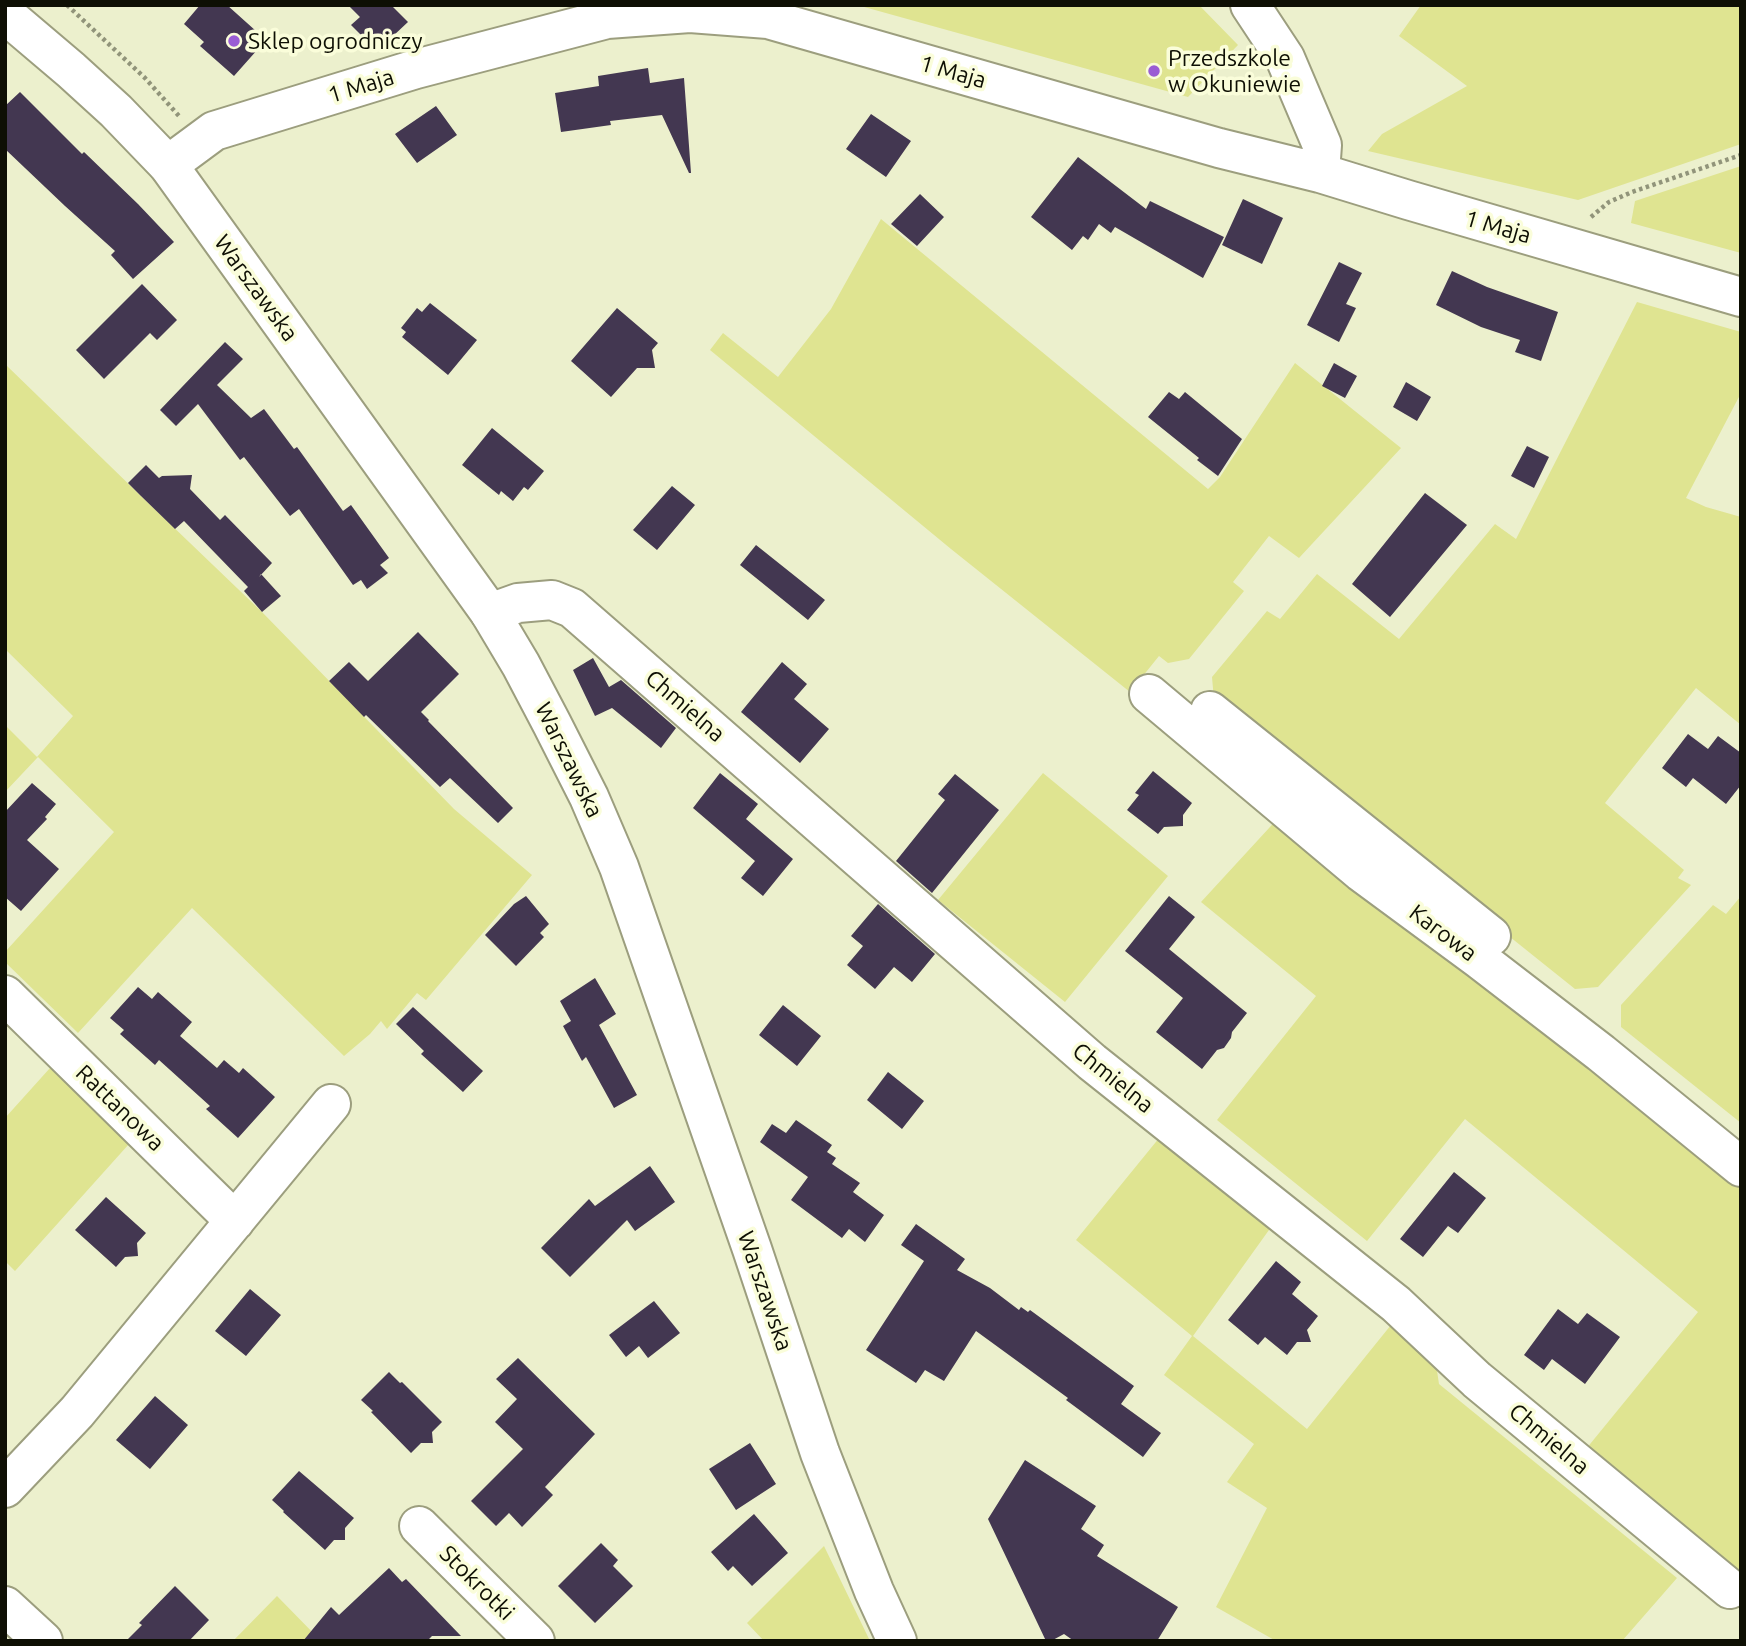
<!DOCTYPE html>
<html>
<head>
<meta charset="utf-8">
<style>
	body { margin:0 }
	#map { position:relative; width:1746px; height:1646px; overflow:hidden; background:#ecf0cd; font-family:Ubuntu,sans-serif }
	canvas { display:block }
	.frame { position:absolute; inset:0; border:7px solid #0e0f04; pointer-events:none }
</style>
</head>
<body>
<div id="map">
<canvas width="1746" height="1646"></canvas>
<div class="frame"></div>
</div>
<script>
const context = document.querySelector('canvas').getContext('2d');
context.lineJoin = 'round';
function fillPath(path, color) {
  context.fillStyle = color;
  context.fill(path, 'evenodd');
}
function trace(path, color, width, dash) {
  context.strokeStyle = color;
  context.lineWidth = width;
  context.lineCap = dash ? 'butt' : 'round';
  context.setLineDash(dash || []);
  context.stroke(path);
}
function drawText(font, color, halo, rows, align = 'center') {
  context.font = font + ' Ubuntu,sans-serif';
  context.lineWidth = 7;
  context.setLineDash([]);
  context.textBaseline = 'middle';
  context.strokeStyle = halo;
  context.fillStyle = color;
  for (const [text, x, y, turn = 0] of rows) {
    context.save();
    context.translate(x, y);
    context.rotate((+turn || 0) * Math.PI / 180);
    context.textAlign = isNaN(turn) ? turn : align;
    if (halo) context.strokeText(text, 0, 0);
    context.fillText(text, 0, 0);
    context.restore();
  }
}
fillPath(new Path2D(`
	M857 5H1199L1238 45 1188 97Z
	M1421 5H1741V144L1578 200 1368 151 1382 134 1467 86 1399 36Z
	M1741 166V253L1631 223 1635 201Z
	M881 219 1208 489 1220 477 1295 363 1401 448 1299 558 1269 536 1233 582 1244 591 1189 659 1168 663 1159 656 1130 692 951 549 710 350 723 333 778 377 831 309Z
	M1637 302 1741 332V393L1686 498 1706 507 1741 517V725L1696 688 1605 803 1684 870 1678 878 1691 885 1598 987 1575 989 1214 700 1212 677 1267 611 1280 619 1317 574 1399 639 1495 524 1516 539Z
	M5 364 141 496 262 612 454 809 532 875 426 1000 417 993 387 1029 381 1021 370 1034 344 1056 192 908 78 1033 5 962V952L114 832 38 757 5 792V725L37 757 73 716 5 649Z
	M1043 773 1168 876 1065 1002 938 900Z
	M1281 815 1741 1184V1576L1586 1449 1698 1312 1465 1119 1367 1241 1217 1120 1316 996 1201 902Z
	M1741 896V1123L1621 1027V1005L1713 905 1726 914Z
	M50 1068 129 1144 15 1271 5 1261V1118Z
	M1164 1132 1274 1223 1193 1336 1307 1429 1395 1320 1434 1351 1439 1384 1677 1578 1622 1641H1276L1216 1607 1267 1508 1227 1482 1254 1444 1164 1375 1192 1336 1076 1240Z
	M824 1546 870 1641H764L747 1623Z
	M277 1596 321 1641H233Z`), '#dfe491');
fillPath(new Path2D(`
	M200 5H227L266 40 234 76 200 46 204 42 184 24Z
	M348 5H391L408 22 377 51 351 25 360 17Z
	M648 68 650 83 684 78 691 173H689L662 115 610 121 611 125 561 132 555 93 599 86 598 76Z
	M20 92 82 154 84 152 138 204 174 242 133 279 111 255 115 251 65 206 5 149V106Z
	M436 106 457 135 417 163 395 134Z
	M871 114 911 141 886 177 846 149Z
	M1078 157 1146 209 1150 201 1224 237 1203 278 1115 227 1111 233 1099 224 1088 240 1083 236 1072 250 1031 217Z
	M920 194 944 217 917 246 891 224Z
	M1243 199 1283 218 1262 264 1222 245Z
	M1339 262 1362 273 1346 304 1356 308 1339 342 1307 325Z
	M1452 271 1487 287 1558 312 1541 361 1515 352 1520 340 1481 327 1436 305Z
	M142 284 177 320 157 340 150 333 104 379 76 350Z
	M430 303 477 340 448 375 402 337 406 332 401 328 417 308 422 312Z
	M617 308 658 343 652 350 655 368H637L611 397 571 361Z
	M225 342 243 359 217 385 251 418 264 409 294 449 297 447 343 511 351 505 389 558 380 565 388 573 367 589 361 580 353 585 299 509 290 516 244 457 240 460 198 404 176 426 160 410Z
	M1334 363 1357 376 1345 398 1322 386Z
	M1406 382 1431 397 1417 421 1393 407Z
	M1169 392 1179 399 1185 392 1242 439 1218 476 1197 460 1199 458 1148 417Z
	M492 428 544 471 528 490 524 487 513 501 501 491 499 495 462 465Z
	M1527 446 1549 457 1534 488 1511 476Z
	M146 465 159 478 162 476 192 475 190 489 220 520 225 515 272 563 259 577 261 574 281 596 262 612 244 591 248 587 184 521 175 529 141 496 128 483Z
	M672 486 695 505 657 550 633 530Z
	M1425 493 1467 525 1390 617 1352 584Z
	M756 545 825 600 808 620 740 565Z
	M418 632 459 674 421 712 429 720 428 721 513 808 498 823 450 778 440 787 366 715 364 717 329 681 349 662 368 681Z
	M593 658 609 687 621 680 676 728 661 748 612 708 595 716 573 670Z
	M782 662 807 684 794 699 829 729 800 763 741 712Z
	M1688 734 1708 749 1718 736 1741 753V785L1726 804 1693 778 1686 787 1662 768Z
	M1153 771 1192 803 1183 815V826L1164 827 1158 834 1127 810 1139 795 1135 793Z
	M720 773 758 804 746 819 793 859 763 896 741 878 755 861 693 808Z
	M955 774 999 810 932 893 896 861 945 800 938 794Z
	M32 783 56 804 45 817 47 819 27 840 59 869 21 911 5 897V812Z
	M526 896 549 924 540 933 544 937 516 966 485 935 514 904Z
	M1169 896 1195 917 1169 949 1247 1013 1232 1032 1231 1038 1224 1048 1217 1050 1202 1069 1156 1032 1183 998 1125 951Z
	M878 904 935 954 912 982 894 967 875 989 847 965 863 946 851 936Z
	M595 978 616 1014 599 1025 637 1095 614 1108 586 1057 582 1061 563 1026 571 1021 560 1001Z
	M138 987 152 999 158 992 192 1022 180 1036 217 1068 224 1060 239 1073 243 1068 275 1097 238 1138 206 1109 210 1106 159 1060 155 1065 120 1034 124 1030 110 1018Z
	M783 1005 821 1036 797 1066 759 1035Z
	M413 1007 483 1071 463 1092 421 1054 424 1051 396 1024Z
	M888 1072 924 1101 902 1129 867 1100Z
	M796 1120 832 1145 827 1152 836 1158 832 1164 860 1183 853 1192 884 1215 865 1242 849 1229 842 1238 791 1200 808 1177 760 1142 772 1124 786 1133Z
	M650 1166 675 1202 635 1231 627 1220 570 1277 541 1248 589 1199 595 1206Z
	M1454 1172 1486 1198 1458 1233 1448 1226 1423 1257 1400 1239Z
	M106 1197 146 1233 137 1243 138 1256 125 1257 116 1267 75 1230Z
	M916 1224 965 1259 957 1270 990 1288 1019 1310 1021 1307 1028 1312 1030 1310 1134 1386 1121 1404 1161 1433 1143 1457 1066 1400 1068 1398 976 1331 944 1381 925 1370 916 1383 866 1350 924 1261 901 1245Z
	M1276 1261 1301 1282 1292 1294 1318 1316 1307 1330 1311 1342H1297L1287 1355 1265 1337 1258 1345 1228 1320Z
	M250 1289 281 1315 246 1356 215 1331Z
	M654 1301 680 1333 648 1358 639 1346 626 1357 609 1335Z
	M1558 1309 1578 1324 1587 1313 1620 1337 1585 1384 1552 1359 1544 1370 1524 1355Z
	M518 1358 595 1434 545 1487 553 1495 522 1527 509 1513 496 1526 471 1501 523 1449 495 1422 517 1399 496 1379Z
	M389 1372 400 1383 402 1382 442 1422 432 1432 433 1443H421L411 1453 371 1412 373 1411 361 1400Z
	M155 1396 188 1425 150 1469 116 1440Z
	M750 1443 776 1484 736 1510 709 1469Z
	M1025 1460 1096 1506 1081 1529 1104 1545 1097 1556 1178 1607 1157 1641H1074L1064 1634 1051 1641H1046L988 1519Z
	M299 1471 354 1518 345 1528V1540H334L325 1550 283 1512 284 1511 272 1500Z
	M754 1514 788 1553 752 1586 733 1566 728 1571 711 1552Z
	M601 1543 618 1560 613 1566 633 1586 595 1623 558 1586Z
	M389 1568 402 1582 406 1579 461 1636H432L427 1641H303L331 1607 339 1615Z
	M175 1586 209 1620 189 1641H126L142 1625 139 1623Z`), '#433751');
const minor = new Path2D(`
	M1250 5 1285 58 1322 145 1320 173
	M168 165 214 131 416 69 607 19 690 13 768 19 1219 148 1320 173 1408 200 1741 297
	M490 613 518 603 552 600 572 608 1092 1062 1396 1304 1477 1380 1730 1589
	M1149 694 1361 872 1479 959 1601 1053 1741 1167
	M1210 711 1491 936
	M5 995 235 1221
	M5 1488 77 1412 331 1104
	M419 1526 535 1641
	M5 1606 43 1641`);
const major = new Path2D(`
	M5 14 71 70 116 111 168 165 490 613 521 665 552 724 589 797 619 867 752 1249 820 1453 874 1591 897 1641`);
trace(minor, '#9c9e7e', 42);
trace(major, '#9c9e7e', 42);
trace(new Path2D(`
	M67 5 145 78 179 116
	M1591 217 1609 202 1632 192 1741 155`), '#91947a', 4.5, [3.5, 3.5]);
trace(minor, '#fff', 38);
trace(major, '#fff', 38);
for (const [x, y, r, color] of [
	[234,41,7,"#9a5dd4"],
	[1154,71,7,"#9a5dd4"]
]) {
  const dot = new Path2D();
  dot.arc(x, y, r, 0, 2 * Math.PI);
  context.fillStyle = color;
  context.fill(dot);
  trace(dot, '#fafdda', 2.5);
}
drawText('23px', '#0e0f04', '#fafdda', [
	["Sklep ogrodniczy",248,41],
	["Przedszkole",1168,58],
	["w Okuniewie",1168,84]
], 'left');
drawText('23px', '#0e0f04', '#fafdda', [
	["1 Maja",953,72,16],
	["1 Maja",361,86,-17],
	["1 Maja",1498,227,16],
	["Warszawska",256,288,54],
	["Chmielna",685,706,41],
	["Warszawska",569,760,64],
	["Karowa",1443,933,37],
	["Chmielna",1113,1078,39],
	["Rattanowa",120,1108,44],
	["Warszawska",765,1291,71],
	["Chmielna",1549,1439,40],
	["Stokrotki",477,1583,45]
]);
</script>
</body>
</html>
